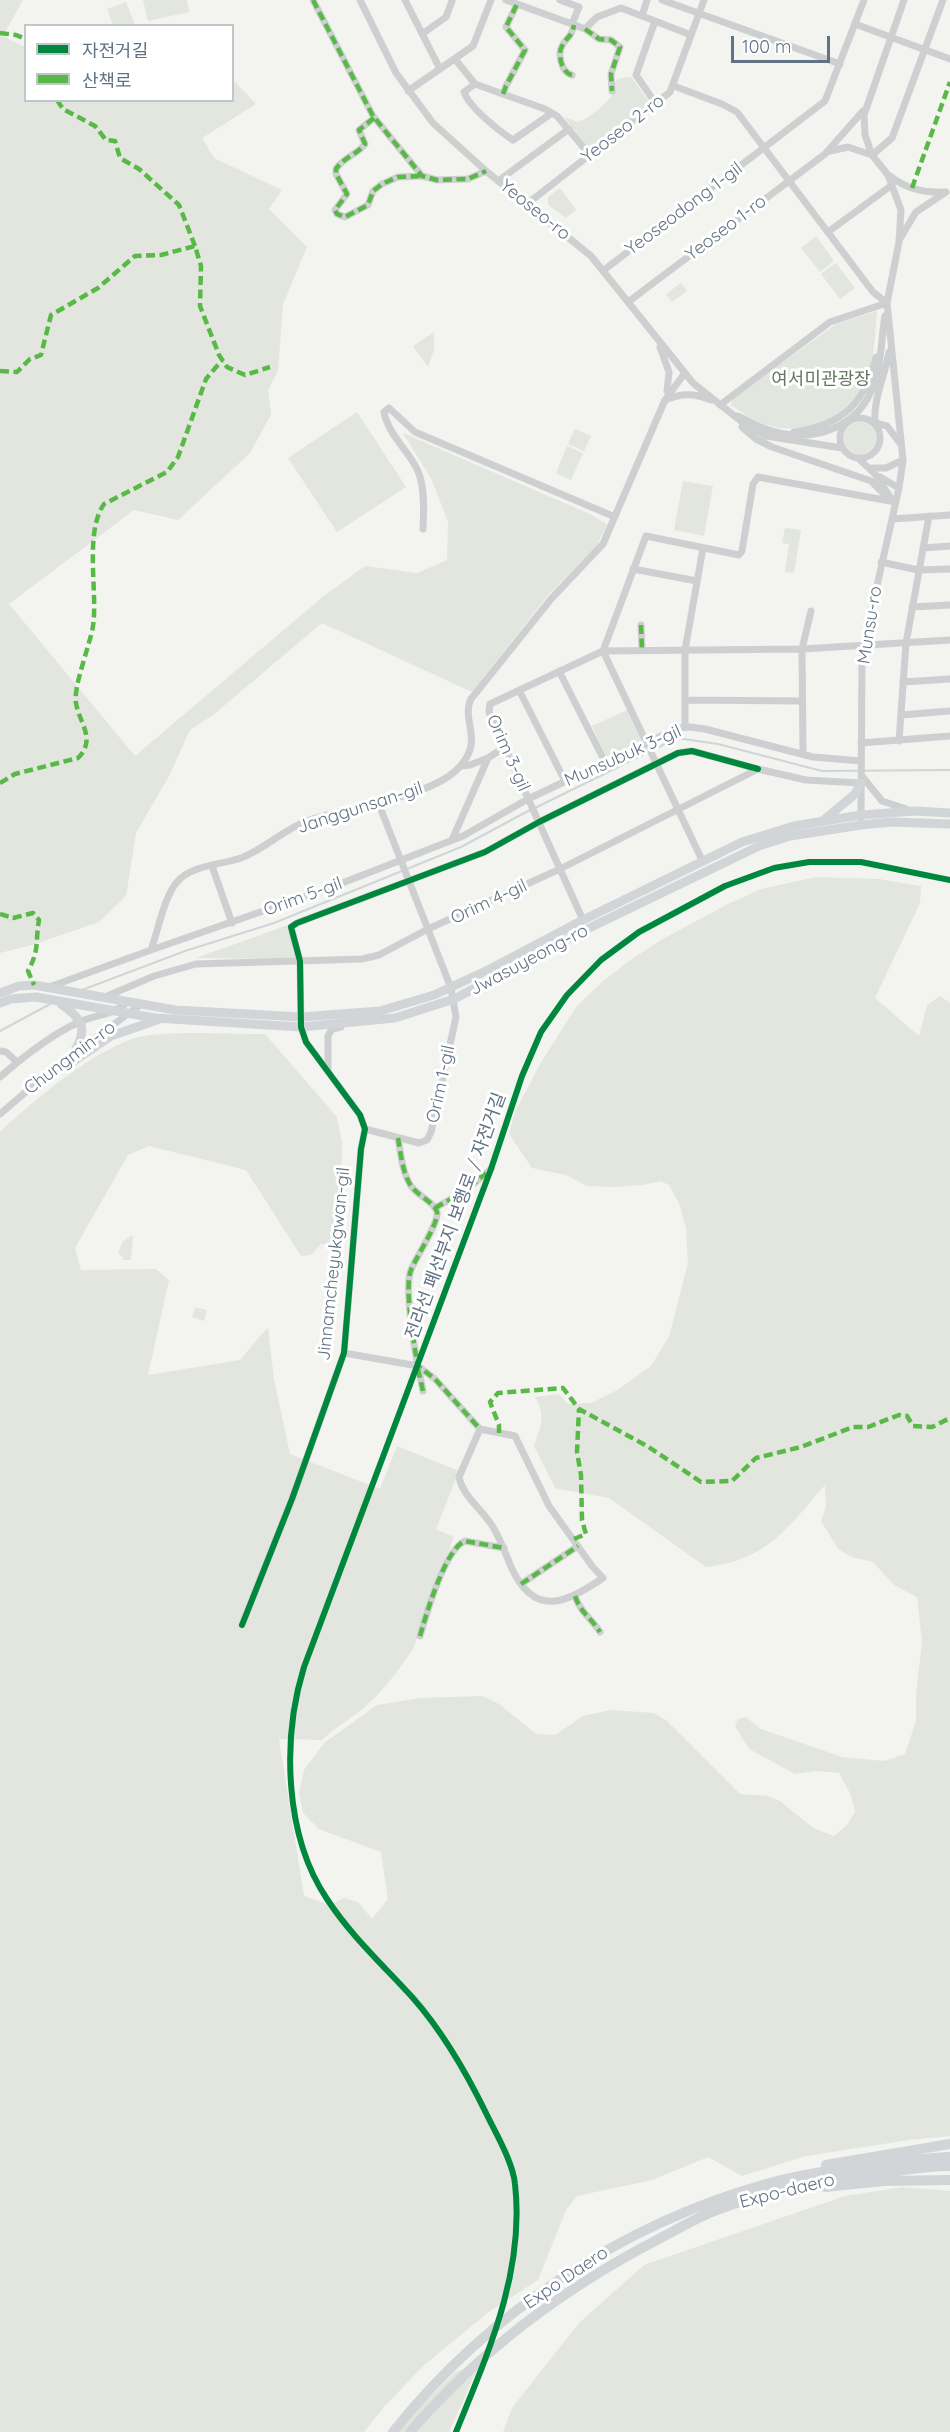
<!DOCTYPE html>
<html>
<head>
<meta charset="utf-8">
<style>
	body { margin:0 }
	#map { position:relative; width:950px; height:2432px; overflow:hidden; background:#f3f3f0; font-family:Quicksand,"Noto Sans KR",sans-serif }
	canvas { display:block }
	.legend { position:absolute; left:24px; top:24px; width:210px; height:78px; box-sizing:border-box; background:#fff; border:2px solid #bfc7cd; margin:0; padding:8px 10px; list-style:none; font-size:18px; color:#607283 }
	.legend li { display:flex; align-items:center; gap:12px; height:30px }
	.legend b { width:30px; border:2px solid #bfc7cd }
	.scale { position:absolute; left:731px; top:36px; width:99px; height:27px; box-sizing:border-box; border:3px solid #607283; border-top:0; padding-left:8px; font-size:18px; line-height:21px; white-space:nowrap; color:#607283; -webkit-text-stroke:4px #fff; paint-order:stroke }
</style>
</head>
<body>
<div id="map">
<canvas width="950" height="2432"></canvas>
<ul class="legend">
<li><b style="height:8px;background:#00873e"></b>자전거길</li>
<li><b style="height:8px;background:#58b947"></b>산책로</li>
</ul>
<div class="scale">100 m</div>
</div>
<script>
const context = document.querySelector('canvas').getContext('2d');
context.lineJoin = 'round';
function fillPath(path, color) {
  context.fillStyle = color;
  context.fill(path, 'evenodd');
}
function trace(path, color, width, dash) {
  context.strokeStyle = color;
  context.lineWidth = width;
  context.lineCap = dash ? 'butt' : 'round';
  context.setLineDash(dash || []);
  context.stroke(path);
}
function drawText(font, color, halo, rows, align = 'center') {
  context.font = font + ' Quicksand,"Noto Sans KR",sans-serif';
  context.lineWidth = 6;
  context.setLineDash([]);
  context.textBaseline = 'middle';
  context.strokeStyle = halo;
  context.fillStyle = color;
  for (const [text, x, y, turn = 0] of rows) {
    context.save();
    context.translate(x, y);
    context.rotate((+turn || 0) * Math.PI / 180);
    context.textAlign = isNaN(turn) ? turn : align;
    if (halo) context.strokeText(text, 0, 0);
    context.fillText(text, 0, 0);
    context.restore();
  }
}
fillPath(new Path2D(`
	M0 0H23L3 36 25 47 26 100H232L233 80 256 104 202 138 214 158 282 190 269 209 307 247 283 304 278 371 268 390 271 415 250 453 178 520 134 510 9 604 135 756 325 595 365 566 417 573 447 560 448 522 432 480 403 433 592 515 607 524 597 546 548 595 472 692 322 623 213 715 190 730 169 776 136 833 126 896 99 922 32 945 0 953Z
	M143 0H187L189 12 148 21Z
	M126 2 135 25H113L107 9Z
	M631 77 649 102 646 107 591 147 586 146 564 117 578 122C589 118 609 103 613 93 615 87 613 84 618 79Z
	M560 188 576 210 566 218 548 205V197Z
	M816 236 834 261 820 272 801 248Z
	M836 263 855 288 840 299 821 274Z
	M681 283 687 291 672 302 666 294Z
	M877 311C875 331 875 351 869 370 857 416 806 438 763 424 752 420 741 411 731 405L732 399 836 324Z
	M434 332V350L428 367 413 346Z
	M357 412 406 487 337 532 288 458Z
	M844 438a16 16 0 1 1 32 0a16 16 0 1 1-32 0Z
	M575 429 591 436 584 451 568 444Z
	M567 446 583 453 571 480 556 473Z
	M683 481 713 486 704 536 674 530Z
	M785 528 801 530 794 573 785 572 789 544 782 543Z
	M627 710 641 740 640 742 609 757 605 755 592 726Z
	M816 877 879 879 921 886 920 903 875 998 919 1036 927 1005 940 996 950 1003V2136L909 2140 806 2156 742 2176 708 2157 652 2180 577 2196 566 2210 538 2280 490 2311 423 2366 385 2406 364 2432H0V1132C33 1101 104 1040 150 1035 187 1031 228 1034 265 1034L337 1117 342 1142 340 1245 321 1244 311 1255 301 1256 246 1170 149 1146 128 1155 75 1248 81 1270 156 1269 169 1280 148 1375 240 1360 268 1327 274 1379 290 1454 380 1489 397 1446 459 1471 436 1529 454 1537 413 1649C399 1670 380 1695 360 1711 347 1721 334 1728 322 1740L279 1739 304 1896 329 1905 344 1898 358 1902 372 1919 388 1899 381 1852 319 1829 303 1813 299 1793 304 1770 324 1743 377 1705 421 1698 483 1696 499 1704 536 1734 555 1735 583 1716 611 1710 654 1713 667 1721 740 1794 768 1796 780 1801 813 1828 834 1836 847 1825 855 1812 851 1795 839 1773 817 1771 795 1774 749 1749 735 1726 738 1719 746 1717 761 1729 842 1757 884 1761 905 1754 916 1721V1695L922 1641 917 1597 894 1585 873 1562 852 1557 838 1549 821 1521 826 1507 825 1485C787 1528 768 1560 706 1567L609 1498 555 1488 534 1446C541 1426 546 1416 535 1397L559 1394 568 1404 591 1403 619 1389 651 1366 669 1337 688 1263 686 1228 679 1203 669 1185 660 1181 643 1185 612 1187 587 1186 566 1175 532 1168 509 1134 515 1112 540 1064 576 1007 602 982 629 961 661 940 726 905 761 889Z
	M288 925 296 955 294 959 196 958Z
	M131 1236H133L131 1260H123V1257L118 1253 123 1241Z
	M195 1307 207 1310 204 1321 192 1317Z
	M903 2187 950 2191V2432H503L512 2408 579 2323 644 2265 845 2196Z
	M480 2363 449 2432H395L455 2372Z`), '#e2e6de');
trace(new Path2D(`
	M535 808 677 738 718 744 822 771 950 770
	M82 990 185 951 274 923 461 847 530 810
	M0 1031 52 1003`), '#ced6d8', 2);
trace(new Path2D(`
	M313 0 373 116 422 176 437 180 468 179 486 171
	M360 0 396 73 433 123 486 171 591 256 693 383 746 425 766 436 842 448
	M405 0 440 69
	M506 0 572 24
	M560 0 579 7 572 24 585 29 597 17 621 8 655 21 636 75 656 104
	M662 0 840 64
	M642 16 647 0
	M655 21 691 35
	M855 24 950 59
	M585 29 599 39 611 40 620 47 611 74 612 91
	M422 34 446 17 452 1
	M455 59 475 84 545 109 557 116 590 155
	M572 75C562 73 557 55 562 46 567 36 571 39 574 25
	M475 84 464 92C469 107 499 131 513 140L552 113
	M674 86 722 104 737 112 873 292 887 303 830 322 720 405
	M408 91 473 46 491 0
	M503 94 506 86 525 50 506 27 517 4
	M374 118 359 130 365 144C358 154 344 157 336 169V174L347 194 335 210 337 214 345 217 368 205 373 191 382 184 398 177 422 176
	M830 151 848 147 872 155
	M872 155 892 138 943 0
	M890 176C906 189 924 193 944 192
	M498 181 569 129
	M527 204 670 92 704 0
	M828 232 892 185
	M901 237 916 212 946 192
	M604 270 825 101 864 0
	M628 302 825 154 863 111
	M660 347 669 372 667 391
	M889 352C885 376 873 399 875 423L887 426 899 442
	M665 400C683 393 693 393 711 400
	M738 416C749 421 760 428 772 431 814 443 859 428 874 384 882 363 881 338 885 316
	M840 438a20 20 0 1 1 40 0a20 20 0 1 1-40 0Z
	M742 427 756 439 772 447 871 481 890 500
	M794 432C842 425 865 404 876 357
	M859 459 875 474 890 497
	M869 468H886L903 460
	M880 477 899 488
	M892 519 950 515
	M423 529C424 511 425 485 417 469 407 449 388 434 384 412L389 408 415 432 615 517
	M923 548 950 546
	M881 562 918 570 950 569
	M633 569 697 581
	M912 607 950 605
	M641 625 642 650
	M559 671 605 762
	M903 682 950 679
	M519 690 565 781
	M685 700 802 701
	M901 715 950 711
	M685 727V650L703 548
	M899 741 906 643 929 516
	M861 743 950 736
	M803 754 802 649 811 611
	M461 766 470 765 488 758
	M862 776 882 801 906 809
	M861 818 862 652 899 488 903 460 887 303 899 242 901 210 888 175 872 155 865 135 864 115 904 0
	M452 840 488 758 505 747
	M702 860 603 651 646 536 739 555 742 551 753 484 758 477 890 501
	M212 866 232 923
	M583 920 489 712 490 704 603 651 802 649 950 640
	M151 950 332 887 463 836 528 799 678 728 690 727 705 729 813 757 861 761
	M52 986 151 950C158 931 164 897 177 882 191 865 221 865 241 858 265 849 284 829 309 820 349 806 436 798 462 764 483 739 461 720 471 699L551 599 603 544 665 400 684 374
	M105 997 154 976 196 964 362 959 379 955 428 929 560 869 758 769 806 780 861 783
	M0 1051 6 1052 17 1062
	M328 1069V1036L332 1029 341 1027
	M0 1077C23 1057 49 1036 77 1023 96 1014 110 1017 128 1002
	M0 1114 49 1072 140 1005
	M365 1129 419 1143 427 1140 431 1132 456 1017 451 988 378 802
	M398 1138C401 1154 402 1172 411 1186 417 1195 435 1203 437 1212 439 1223 416 1257 411 1270 404 1286 414 1347 418 1366L435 1379 480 1429 515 1436 549 1506 592 1566 603 1578C567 1602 536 1619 512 1569 506 1555 501 1540 493 1527 483 1510 463 1497 459 1477L480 1429
	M435 1208 465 1191 491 1169
	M344 1353 418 1366 423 1391
	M521 1584 578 1546
	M575 1596C580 1612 592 1619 600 1632
	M242 1625 292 1499 344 1353 361 1149 365 1129 360 1115 306 1042 301 1027 300 961 291 927 297 923 485 852 539 822 678 753 692 751 758 769
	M420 1636C426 1615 445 1549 465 1541L504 1548`), '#cecfd0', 7);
trace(new Path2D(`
	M825 819 855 794 861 783
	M0 993 19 986 34 985 175 1010 301 1017 380 1011 434 995 490 969 583 920 742 842 794 826 861 815 915 811 950 813
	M0 1003 11 999 36 997 155 1018 301 1027 395 1018 454 999 583 931 759 846 790 836 861 825 892 822 950 824
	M61 1004C83 1019 88 1029 74 1052
	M49 1072 68 1065 111 1036 157 1020`), '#d2d5d7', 9);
trace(new Path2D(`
	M826 2165 950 2144
	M825 2187 883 2181 950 2180
	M393 2432C487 2314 620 2225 766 2184 804 2173 843 2169 882 2164 905 2161 927 2158 950 2157
	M410 2432C479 2352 564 2288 657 2240 676 2230 694 2219 714 2211 769 2190 824 2180 882 2173 905 2170 927 2166 950 2166`), '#d2d5d7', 10);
trace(new Path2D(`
	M313 0 373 116 422 176 437 180 468 179 486 171
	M585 29 599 39 611 40 620 47 611 74 612 91
	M0 33 16 35 26 39
	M572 75C562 73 557 55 562 46 567 36 571 39 574 25
	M503 94 506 86 525 50 506 27 517 4
	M57 100 63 109 95 126 106 140 115 141 120 158 139 169 179 205 195 246
	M374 118 359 130 365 144C358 154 344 157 336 169V174L347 194 335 210 337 214 345 217 368 205 373 191 382 184 398 177 422 176
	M912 188 950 82
	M0 371 17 372 30 359 41 355 51 315 98 288 135 256 161 255 195 246 201 266 200 306 219 355 227 367 245 375 270 367
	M641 625 642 650
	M0 783 15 774 78 758C97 739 79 723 76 703 73 687 90 645 93 626 98 592 84 533 104 504L167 472 178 457 206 379 222 360
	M0 914 13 918 33 913 39 920C35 942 40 949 28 971L34 985
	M398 1138C401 1154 402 1172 411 1186 417 1195 435 1203 437 1212 439 1223 416 1257 411 1270 404 1286 414 1347 418 1366L435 1379 480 1429
	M435 1208 465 1191 486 1173
	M418 1369 423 1391
	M499 1433V1425L490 1402 498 1393 563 1388 579 1409 647 1446 701 1482 732 1481 756 1458 801 1447 853 1427H868L899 1415 907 1416 913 1426 932 1427 950 1418
	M574 1539 586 1534 582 1520 581 1475 577 1452 579 1409
	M521 1584 578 1546
	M575 1596C580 1612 592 1619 600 1632
	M420 1636C426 1615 445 1549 465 1541L504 1548`), '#58b947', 4.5, [9, 4.5]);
trace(new Path2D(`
	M242 1625 292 1499 344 1353 361 1149 365 1129 360 1115 306 1042 301 1027 300 961 291 927 297 923 485 852 539 822 678 753 692 751 758 769
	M456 2432C488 2353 525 2272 515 2184 513 2162 495 2132 486 2113 466 2072 443 2032 413 1998 384 1966 351 1936 327 1899 284 1835 282 1738 304 1667L491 1169 522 1076 541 1032 567 995 601 960 639 932 725 886 774 868 809 862H861L950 880`), '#00873e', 6);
drawText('18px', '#607283', '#fff', [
	["Yeoseo 2-ro",623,129,-38],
	["Yeoseodong 1-gil",684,209,-37],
	["Yeoseo-ro",535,210,39],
	["Yeoseo 1-ro",726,228,-37],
	["Munsu-ro",870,625,-81],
	["Orim 3-gil",508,753,66],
	["Munsubuk 3-gil",623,756,-24],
	["Janggunsan-gil",360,808,-18],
	["Orim 5-gil",303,897,-20],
	["Orim 4-gil",489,902,-25],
	["Jwasuyeong-ro",529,960,-28],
	["Chungmin-ro",70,1058,-37],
	["Orim 1-gil",441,1084,-78],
	["전라선 폐선부지 보행로 / 자전거길",456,1216,-70],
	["Jinnamcheyukgwan-gil",334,1264,-84],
	["Expo-daero",787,2191,-14],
	["Expo Daero",566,2278,-34]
]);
drawText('18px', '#647a60', '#fff', [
	["여서미관광장",821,380]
]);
</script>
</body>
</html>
